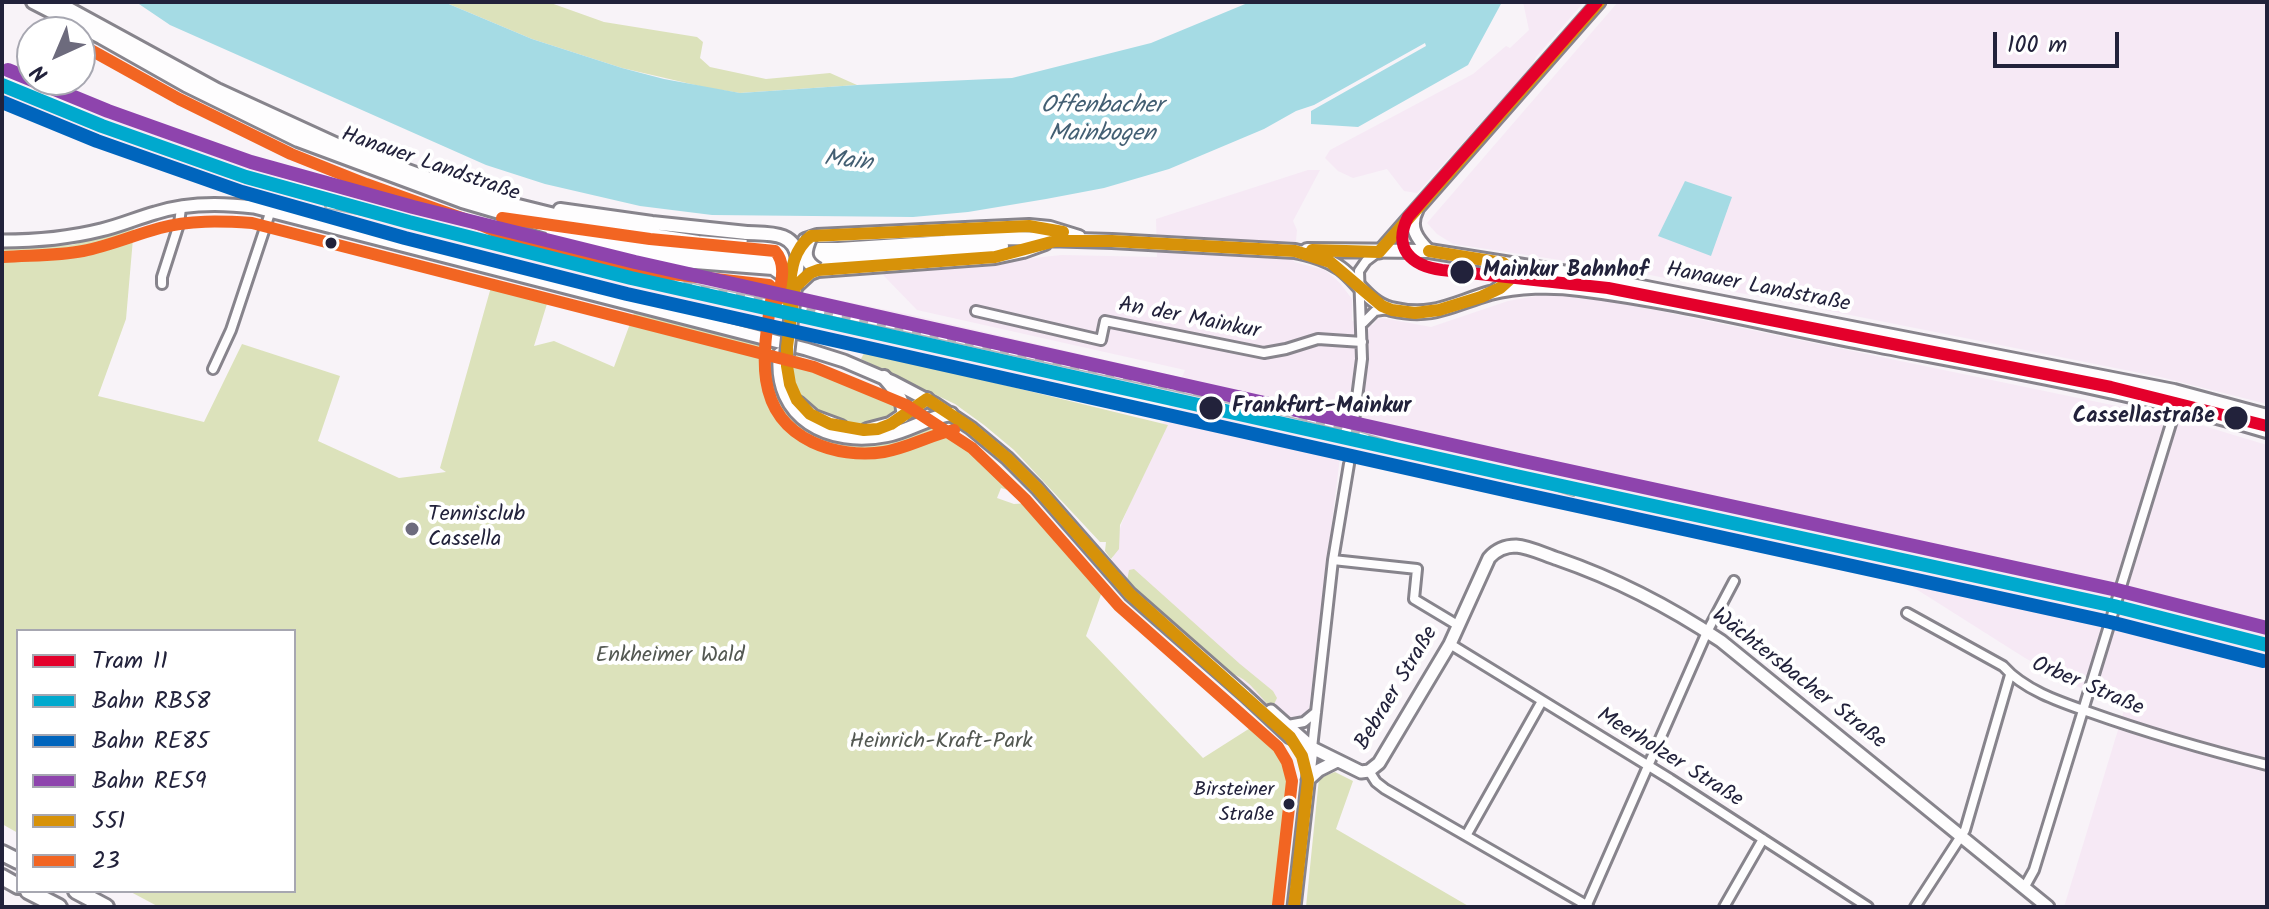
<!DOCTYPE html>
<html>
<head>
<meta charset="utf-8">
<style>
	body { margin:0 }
	#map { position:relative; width:2269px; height:909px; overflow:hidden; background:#f8f3f8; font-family:Kalam,sans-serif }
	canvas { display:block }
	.frame { position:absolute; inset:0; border:4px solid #22223b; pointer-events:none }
	.legend { position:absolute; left:16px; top:629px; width:280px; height:264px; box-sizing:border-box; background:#fff; border:2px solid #a7a7b1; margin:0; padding:10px 14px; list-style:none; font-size:24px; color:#22223b }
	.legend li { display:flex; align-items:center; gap:16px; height:40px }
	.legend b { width:40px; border:2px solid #a7a7b1 }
	.north { position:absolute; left:16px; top:16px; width:80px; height:80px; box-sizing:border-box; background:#fff; border:2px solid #a7a7b1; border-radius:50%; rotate:224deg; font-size:22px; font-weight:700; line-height:32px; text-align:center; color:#22223b }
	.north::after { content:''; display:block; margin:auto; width:28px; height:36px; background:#6d6b7d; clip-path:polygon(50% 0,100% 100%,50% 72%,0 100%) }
	.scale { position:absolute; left:1993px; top:32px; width:126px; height:36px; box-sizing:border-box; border:4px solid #22223b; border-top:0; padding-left:10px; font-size:24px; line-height:28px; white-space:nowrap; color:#22223b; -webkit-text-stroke:6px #fff; paint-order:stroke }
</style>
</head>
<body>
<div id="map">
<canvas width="2269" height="909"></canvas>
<div class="frame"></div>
<ul class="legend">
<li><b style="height:10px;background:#e4002b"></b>Tram 11</li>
<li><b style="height:10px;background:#00a9ce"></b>Bahn RB58</li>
<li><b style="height:10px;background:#0065bd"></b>Bahn RE85</li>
<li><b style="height:10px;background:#8e44ad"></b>Bahn RE59</li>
<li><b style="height:10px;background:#d79209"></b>551</li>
<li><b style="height:10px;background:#f26522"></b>23</li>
</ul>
<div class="north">N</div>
<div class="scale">100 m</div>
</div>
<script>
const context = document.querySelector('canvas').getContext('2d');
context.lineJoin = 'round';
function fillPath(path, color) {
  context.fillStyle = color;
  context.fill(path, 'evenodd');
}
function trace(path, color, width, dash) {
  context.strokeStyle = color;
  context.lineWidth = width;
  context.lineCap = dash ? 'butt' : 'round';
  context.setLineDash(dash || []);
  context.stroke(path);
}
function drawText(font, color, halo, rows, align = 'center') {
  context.font = font + ' Kalam,sans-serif';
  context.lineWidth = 8;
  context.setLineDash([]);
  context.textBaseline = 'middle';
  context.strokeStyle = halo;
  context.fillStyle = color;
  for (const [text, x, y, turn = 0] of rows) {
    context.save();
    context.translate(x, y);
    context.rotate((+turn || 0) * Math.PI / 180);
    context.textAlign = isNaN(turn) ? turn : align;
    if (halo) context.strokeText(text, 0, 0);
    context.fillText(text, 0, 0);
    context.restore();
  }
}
fillPath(new Path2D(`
	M1523 2H1584L1536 57 1531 68 1417 193 1404 191 1387 169 1353 178 1338 171 1325 158 1330 150 1473 74 1506 46 1510 48 1529 30Z
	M1618 2H2267V404L2160 377 1620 269 1453 244 1437 234 1427 223Z
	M2 82 310 188 473 225 912 315 1180 377 1177 389 1185 370 917 310 884 276 880 269 975 264 1062 255 1157 257 1156 219 1308 170H1320L1293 221 1297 230 1294 262 1325 270 1340 283 1352 299V321L1373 325 1377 319 1383 318 1431 327 1508 301 1542 295H1583L2184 420 2267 445V907H2064L2125 707 2084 690 2025 658 1886 570 1730 541 1494 487 1340 457 1309 708 1302 718 1292 721 1283 718 1183 632 1127 581 1111 563 1121 525 1170 405 827 337 458 245 241 187 2 97Z`), '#f6e9f5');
fillPath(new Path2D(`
	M444 2H548L604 22 697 37 703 42 700 58 710 67 766 79 830 73 857 85 740 93 708 88 622 68 532 39Z
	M134 227 126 319 98 396 204 422 242 344 340 376 318 441 399 478 446 472 440 468 493 280 550 294 534 346 554 341 614 367 634 313 773 348C772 360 770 374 773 385 789 432 839 449 884 443 899 441 931 422 943 426 964 433 1002 473 1019 490L1018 493 1001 488 997 498 1014 504 1028 503 1103 585V589L1086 636 1203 758 1258 723 1289 755 1294 773 1287 796 1289 814 1284 907H159L129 891H294V631H18V833L2 824V248L72 245Z
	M865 351 1168 425 1120 525 1119 549 1111 559 1105 551 1106 542H1100L1014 450 984 425 955 404 861 359Z
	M793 354 891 395 898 408 896 416C887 420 876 427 866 428 842 431 806 414 796 391 790 379 792 367 793 354Z
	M1134 569 1240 664 1273 691 1277 698 1272 708C1258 696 1250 679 1232 674L1127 581 1129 570Z
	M1335 772 1353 781 1336 829 1470 907H1306L1319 778Z`), '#dce2bb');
fillPath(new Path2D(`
	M136 2H444L532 39 622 68 664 79 740 93 857 85 1012 78 1151 43 1250 2H1502L1468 65 1358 127 1311 124V111L1426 46 1425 43 1314 105 1296 111 1264 129 1169 169 1104 188 1046 199 968 212 913 217 712 215 640 206 545 184 486 165 170 25Z
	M1685 181 1732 197 1711 256 1658 236Z`), '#a5dbe4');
const street = new Path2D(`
	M162 284V277L179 224 181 208
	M976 311 1101 340 1105 321 1264 353 1286 349 1318 339 1362 342
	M1363 323 1375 311 1388 309
	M213 369 231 330 271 210
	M1354 421 1362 359 1359 271 1366 261 1378 252
	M1333 560 1417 569 1414 599 1459 626
	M1907 613 2003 666C2024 690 2060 702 2089 712 2148 733 2207 750 2267 765
	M1450 644 1670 779 1868 907
	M1288 725 1304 722 1316 712
	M1312 748 1333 560 1349 464
	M1369 771 1376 782 1385 789 1588 906
	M1467 834 1542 701
	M2024 888 2034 870 2174 414 2176 404 2166 391
	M1586 907 1707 632 1734 581
	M1724 907 1763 839
	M1915 907 1965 830 2010 675`);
const secondary = new Path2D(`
	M1417 210C1408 227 1417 239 1429 251
	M2 241C35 241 69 238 101 230 119 226 137 218 155 213 185 203 222 203 254 207L806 349 844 361 893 382 935 404 971 428 1007 458 1037 488 1130 594 1245 695 1290 737 1361 772 1369 771 1379 763 1450 644 1489 558C1496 550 1505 546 1516 546 1530 547 1545 555 1558 559 1616 579 1670 607 1721 641L2048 907
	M1379 252 1599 2
	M1271 711 1306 742
	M1308 780 1319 770 1337 761
	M1294 907 1312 748`);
const primary = new Path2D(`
	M33 2 101 37 186 85 298 140 462 201 554 228 684 251 763 257 818 259 864 257 1002 246
	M56 2 217 90 337 145 421 176 506 203 607 228 698 242 781 249H838L1008 238 1112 241 1295 251C1311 255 1326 258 1340 268 1357 280 1369 304 1391 309 1433 319 1452 304 1490 293 1518 286 1552 285 1580 289 1676 301 1771 325 1865 343 2000 369 2136 392 2267 431
	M560 210 652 223 747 233
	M552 235 619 250 682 261 773 268 783 275 790 286
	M805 240 817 236 1029 226 1050 228 1079 237
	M1307 250 1429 251 1580 275 2174 391 2267 416
	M795 287 810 273 818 270 995 257 1023 251 1045 243
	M1495 291 1505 284 1510 277 1508 266 1500 263
	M780 354C773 418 829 447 887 435 909 431 928 417 951 414
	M884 377C894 390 905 399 903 416
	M798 403 814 417 841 427
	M867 430 890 424 927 399`);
const highway = new Path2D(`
	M2 853 18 861
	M2 877 18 886
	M28 891 59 907
	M76 891 106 907`);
trace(street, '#87848c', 14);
trace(secondary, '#87848c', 17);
trace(primary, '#87848c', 18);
trace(highway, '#87848c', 20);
trace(street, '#fefdfe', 8);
trace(secondary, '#fefdfe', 11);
trace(primary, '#fefdfe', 12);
trace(highway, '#fefdfe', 14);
const rail = new Path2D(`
	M327 206 409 222
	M446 231 520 244 707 289 899 328 1271 410 1331 425 1439 459
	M1516 476 1573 494`);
trace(rail, '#b6b5b9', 6);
trace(rail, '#fff', 3, [9]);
const primaryBridge = new Path2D(`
	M747 233C769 234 796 231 798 260L787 355
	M811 236C804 251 802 261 818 270`);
trace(primaryBridge, '#87848c', 18, []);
trace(primaryBridge, '#fefdfe', 12);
trace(new Path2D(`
	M1312 250 1379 252
	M1379 252 1599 2
	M788 301C791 277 790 252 811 236L1029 226 1063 232
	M927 399 891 424 878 429 864 430 830 424 810 414 797 400 790 384 787 366V347L795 287 810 273 818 270 995 257 1055 241H1112L1295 251 1330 262 1382 306 1392 310 1415 313 1439 310 1481 297 1500 288 1510 279V269L1503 263 1429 251
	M927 399 971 428 1007 458 1037 488 1130 594 1290 737 1302 756 1308 780 1294 907`), '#d79209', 12);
trace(new Path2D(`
	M80 44 179 99 291 154 366 184 481 225 520 242 581 259 644 271 769 285 773 289C764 346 749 412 812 442 833 452 860 456 884 452 908 448 930 435 954 430
	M502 218 650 239 775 251C787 264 781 283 778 300
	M3 257C29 255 57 256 83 251 109 246 134 235 160 228 189 220 221 221 252 223L814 367 906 405 972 448 1025 499 1119 606 1278 747 1287 762 1292 781 1278 905`), '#f26522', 12);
trace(new Path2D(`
	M2 85 102 126 246 177 409 222 631 278 1516 476 2114 606 2267 645`), '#00a9ce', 14);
trace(new Path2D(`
	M2 102 97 141 242 192 405 238 627 294 1513 492 2110 622 2263 661`), '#0065bd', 14);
trace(new Path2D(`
	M8 70 108 111 251 162 413 207 635 262 1519 460 2117 590 2267 628`), '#8e44ad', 14);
trace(new Path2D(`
	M1597 2 1408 217C1392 249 1412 266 1442 270L1608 288 2111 387 2267 426`), '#e4002b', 12);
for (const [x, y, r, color] of [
	[331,243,7,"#22223b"],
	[1462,272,13,"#22223b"],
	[1211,408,13,"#22223b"],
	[2236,418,13,"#22223b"],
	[412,529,8,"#6d6b7d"],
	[1289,804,7,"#22223b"]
]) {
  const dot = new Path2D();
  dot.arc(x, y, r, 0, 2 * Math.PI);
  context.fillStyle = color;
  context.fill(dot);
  trace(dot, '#fff', 3);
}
drawText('20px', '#22223b', '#fff', [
	["Birsteiner",1274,792],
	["Straße",1274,817]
], 'right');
drawText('22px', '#22223b', '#fff', [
	["Hanauer Landstraße",430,166,19],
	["Hanauer Landstraße",1758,289,11],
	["An der Mainkur",1189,320,11],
	["Wächtersbacher Straße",1798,680,38],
	["Orber Straße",2087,688,23],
	["Bebraer Straße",1398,689,-59],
	["Meerholzer Straße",1669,759,32]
]);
drawText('bold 22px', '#22223b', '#fff', [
	["Mainkur Bahnhof",1483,272],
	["Frankfurt-Mainkur",1232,408],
	["Cassellastraße",2215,418,"right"]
], 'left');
drawText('22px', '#22223b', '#fff', [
	["Tennisclub",428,516],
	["Cassella",428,541]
], 'left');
drawText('22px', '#535852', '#fff', [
	["Enkheimer Wald",670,657],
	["Heinrich-Kraft-Park",941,743]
]);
drawText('italic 24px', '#435f73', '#fff', [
	["Offenbacher",1102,108],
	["Mainbogen",1102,136],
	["Main",848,163,6]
]);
</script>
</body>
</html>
